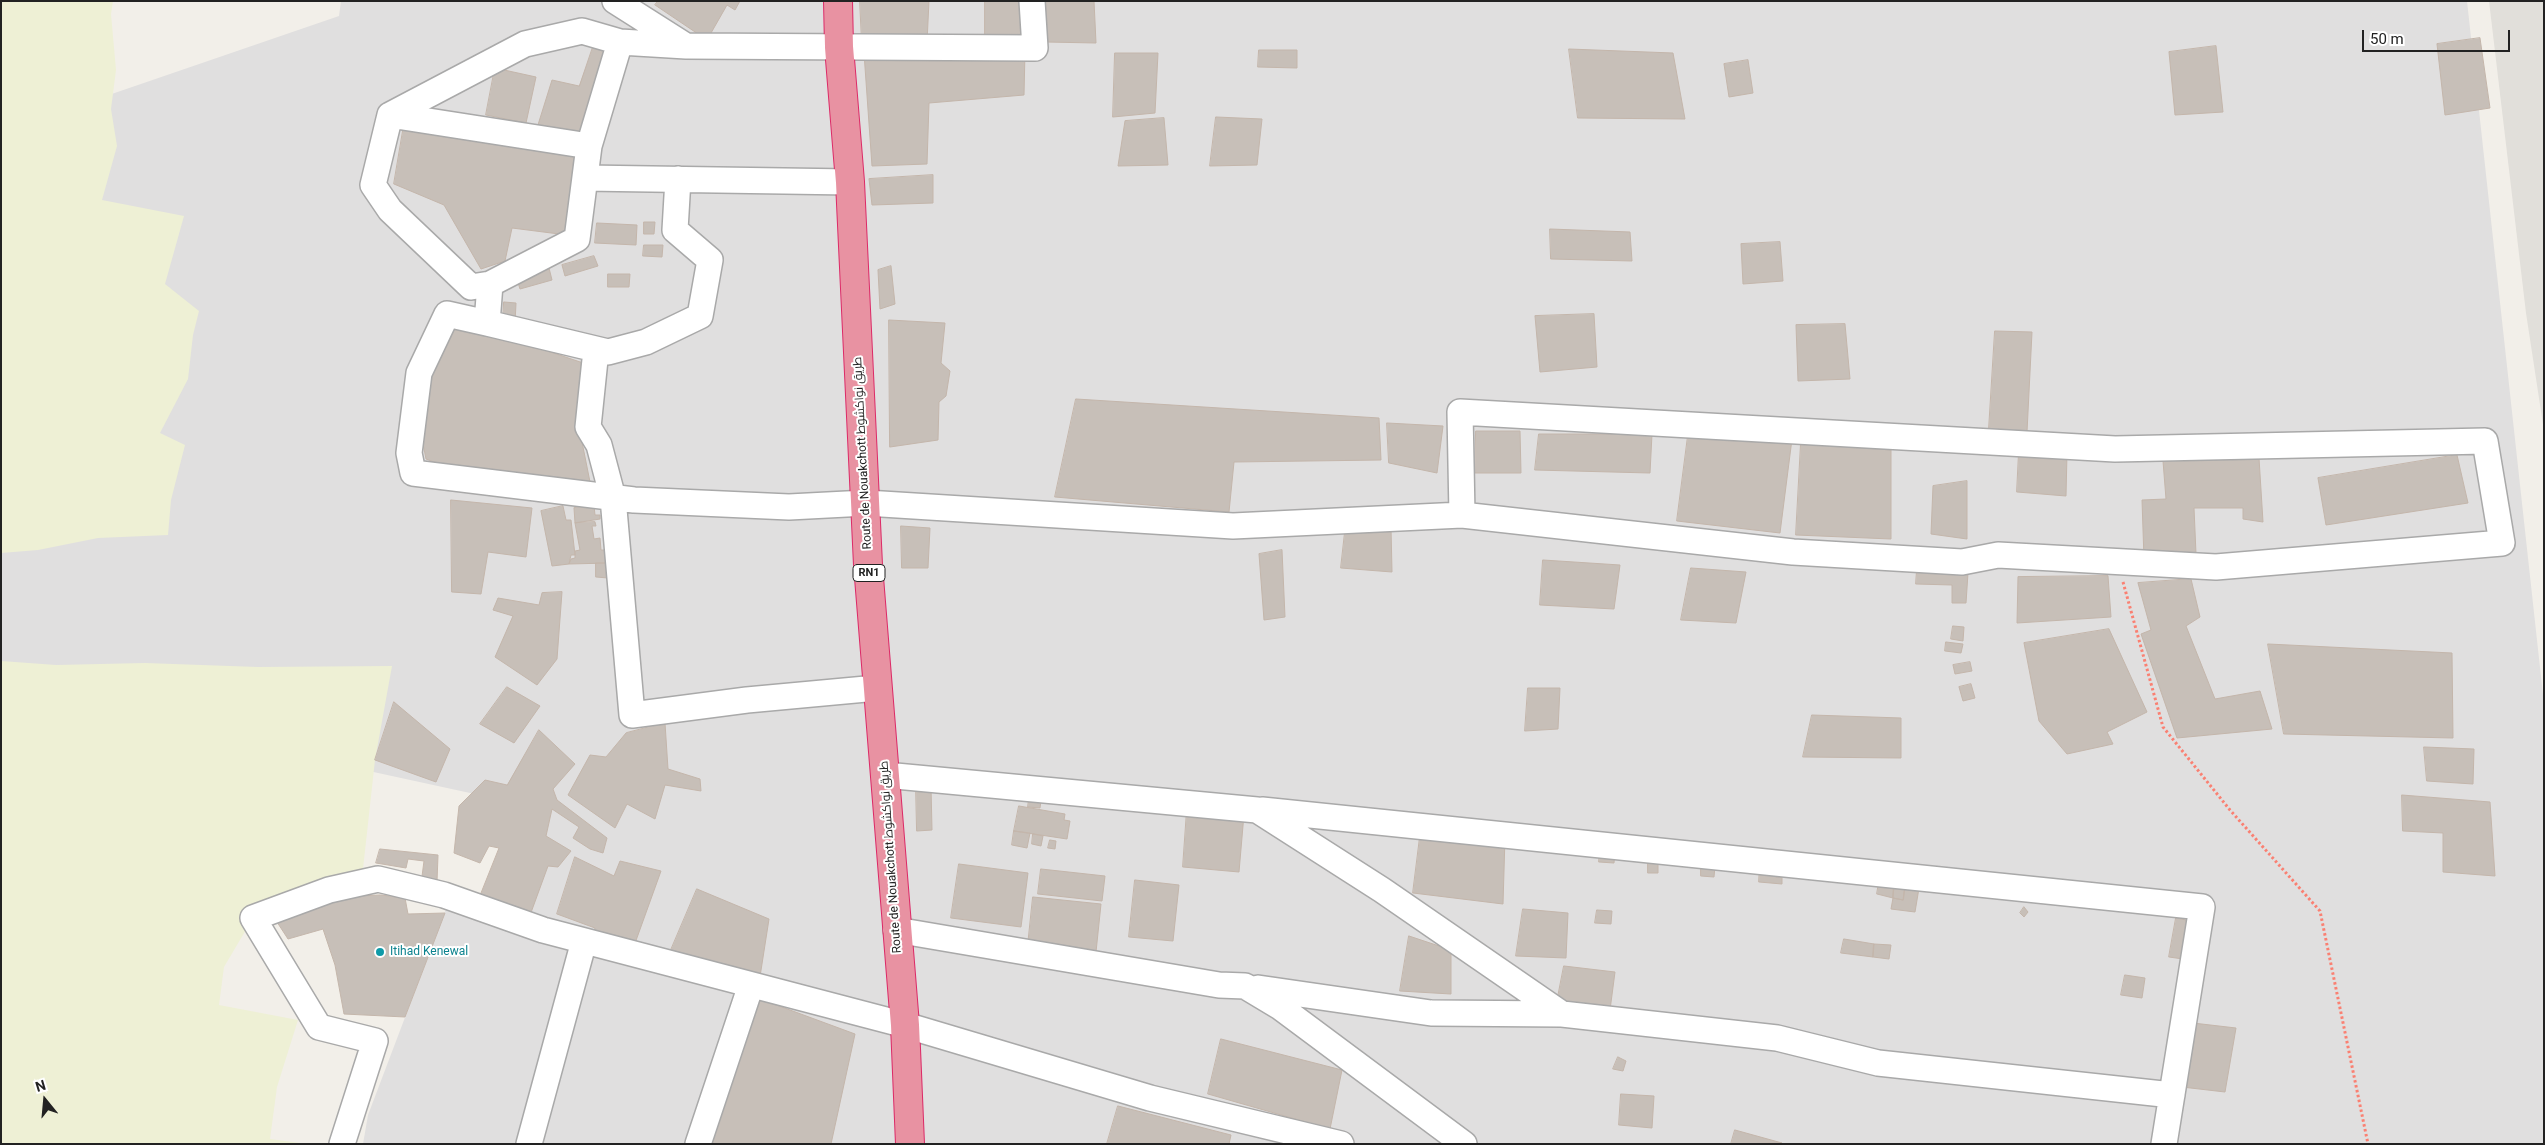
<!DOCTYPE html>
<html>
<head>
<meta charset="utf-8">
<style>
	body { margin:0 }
	#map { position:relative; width:2545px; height:1145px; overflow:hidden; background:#f2efe9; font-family:Roboto,sans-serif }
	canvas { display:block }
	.frame { position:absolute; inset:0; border:2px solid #222; pointer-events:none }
	.north { position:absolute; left:20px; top:1075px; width:50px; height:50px; -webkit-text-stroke:4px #fff; paint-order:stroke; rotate:343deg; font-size:14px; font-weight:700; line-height:20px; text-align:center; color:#222 }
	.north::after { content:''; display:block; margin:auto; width:18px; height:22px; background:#222; clip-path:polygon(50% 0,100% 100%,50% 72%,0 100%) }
	.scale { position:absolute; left:2362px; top:30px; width:148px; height:22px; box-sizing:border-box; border:2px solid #222; border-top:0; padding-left:6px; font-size:15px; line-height:18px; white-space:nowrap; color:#222; -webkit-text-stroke:4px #fff; paint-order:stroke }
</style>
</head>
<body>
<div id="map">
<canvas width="2545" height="1145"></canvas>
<div class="frame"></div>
<div class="north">N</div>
<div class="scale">50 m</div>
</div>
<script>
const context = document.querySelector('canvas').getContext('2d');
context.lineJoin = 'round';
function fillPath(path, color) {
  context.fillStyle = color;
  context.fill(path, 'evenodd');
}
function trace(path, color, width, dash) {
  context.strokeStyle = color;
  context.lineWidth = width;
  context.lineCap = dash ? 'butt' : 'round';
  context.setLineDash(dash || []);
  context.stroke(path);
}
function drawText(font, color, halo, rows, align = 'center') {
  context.font = font + ' Roboto,Cairo,sans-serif';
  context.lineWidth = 4;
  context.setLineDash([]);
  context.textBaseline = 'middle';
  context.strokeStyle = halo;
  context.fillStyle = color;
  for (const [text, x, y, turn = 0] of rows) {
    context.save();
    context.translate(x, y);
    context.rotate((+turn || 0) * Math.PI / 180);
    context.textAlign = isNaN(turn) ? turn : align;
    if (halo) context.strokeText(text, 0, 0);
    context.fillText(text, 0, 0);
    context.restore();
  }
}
fillPath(new Path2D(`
	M341 1H2467L2544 704V1144H363L368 1115 448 904 520 927 516 803 1 691V132L339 16Z`), '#e0dfdf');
fillPath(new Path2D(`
	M2489 1H2544V431L2526 313Z`), '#e1dfda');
fillPath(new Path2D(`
	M1 1H113L111 14 116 70 111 109 117 146 102 200 184 216 165 284 199 311 193 335 188 379 160 433 185 445 171 500 168 535 98 538 38 550 1 553Z
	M1 661 56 665 145 663 258 667 392 666 375 760 363 869 320 894 253 918 224 967 219 1005 298 1020 277 1087 270 1139 308 1144H1Z`), '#eef0d5');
const building = new Path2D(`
	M658 1H740L735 10 727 5 707 40 655 5Z
	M860 1H929L927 42H862Z
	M985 1H1028L1031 41H985Z
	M1043 1H1094L1096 43 1046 42Z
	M2480 38 2490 108 2445 115 2437 44Z
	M594 44 611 48 586 138 537 128 552 80 579 86Z
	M2216 46 2223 112 2175 115 2169 52Z
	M1569 49 1673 53 1685 119 1578 118Z
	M1259 50H1297V68L1258 67Z
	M1025 51 1024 95 929 103 927 164 872 166 864 53Z
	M1115 53H1158L1155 113 1113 117Z
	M1748 60 1753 93 1729 97 1724 64Z
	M495 68 536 77 526 123 486 115Z
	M1216 117 1262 119 1257 165 1210 166Z
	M1164 118 1168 165 1118 166 1125 121Z
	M405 119 578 149 567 235 512 228 505 261 481 269 444 205 394 184Z
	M933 175V203L872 205 869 179Z
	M644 222H655L654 234H644Z
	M597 223 637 225 636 245 595 243Z
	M1550 229 1630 232 1632 261 1551 259Z
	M1780 242 1783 281 1743 284 1741 244Z
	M644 245H663L662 257 643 256Z
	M594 256 598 266 565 276 562 265Z
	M891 266 895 304 880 309 878 270Z
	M549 268 552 280 520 289 516 276Z
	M608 274H630L629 287H608Z
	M504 302 516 303 515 323 503 322Z
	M1594 314 1597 367 1540 372 1535 316Z
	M450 318 592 366 581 437 591 487 481 480 426 459 417 413Z
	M889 320 945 323 941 363 950 371 946 396 939 402 938 440 890 447Z
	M1845 324 1850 379 1798 381 1796 325Z
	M1995 331 2032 332 2027 432 1989 429Z
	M1076 399 1379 418 1381 460 1234 462 1229 512 1055 497Z
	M1387 423 1443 426 1437 473 1389 463Z
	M1689 428 1792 439 1780 533 1677 521Z
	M1476 431H1520L1521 473H1475Z
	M1539 434H1652L1650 473 1535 470Z
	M1801 443 1891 450V539L1796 535Z
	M2019 452 2067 453 2066 496 2017 492Z
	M2457 455 2468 503 2326 525 2318 478Z
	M2259 458 2263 522 2243 519V508H2194L2196 554 2144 559 2142 500 2166 499 2163 461Z
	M1967 481V539L1931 534 1933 486Z
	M451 500 532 508 526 557 488 552 481 594 452 592Z
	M563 506 566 520H571L575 555H571L569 564 552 566 541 511Z
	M594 506 595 515H600V519L575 523 574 508Z
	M595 522 596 526H592L594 539 600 538 601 550H609L608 563 569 564 571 559 575 558V551L580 550 575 523Z
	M1346 523 1391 528 1392 572 1341 568Z
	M901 526 930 528 928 568H902Z
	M1282 550 1285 617 1264 620 1259 554Z
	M1543 560 1620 565 1614 609 1540 605Z
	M596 563H608V578L596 577Z
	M1691 568 1746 572 1736 623 1681 620Z
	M1917 570 1968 573 1966 603H1952V585L1916 584Z
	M2108 576 2111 617 2017 623 2018 577Z
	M2191 579 2200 617 2186 626 2215 699 2260 691 2272 729 2177 738 2141 634 2151 630 2138 583Z
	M562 592 557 659 537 685 495 657 513 616 493 610 498 598 539 605 542 593Z
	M1953 626 1964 627 1963 641 1951 639Z
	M2109 629 2147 712 2107 732 2113 744 2067 754 2039 721 2024 643Z
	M1946 642 1963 644 1961 653 1945 651Z
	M2268 644 2452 653 2453 738 2284 734Z
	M1970 662 1972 671 1955 674 1953 665Z
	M1971 684 1975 698 1963 701 1959 687Z
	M507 687 540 706 514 743 480 724Z
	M1528 688H1560L1558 729 1525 731Z
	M394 702 450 749 436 782 375 760Z
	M1812 715 1901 718V758L1803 757Z
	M665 723 668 769 700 779 701 791 665 785 655 819 627 804 615 828 568 795 590 755 606 757 626 733Z
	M539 730 575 764 553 789 557 800 607 838 603 853 590 849 573 838 579 827 552 809 546 836 571 851 558 867 548 866 529 918 479 898 499 848 489 846 480 863 454 853 459 806 485 780 507 785Z
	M2424 747 2474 749 2473 784 2427 781Z
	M916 787H931L932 830 917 831Z
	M1030 792 1042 793 1040 808 1028 807Z
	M2402 795 2490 802 2495 876 2443 872V833L2403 831Z
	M1019 806 1065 814 1064 820 1070 821 1067 839 1014 831Z
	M1187 810 1244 814 1239 872 1183 867Z
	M1421 829 1505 837 1503 904 1413 893Z
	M1014 831 1030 833 1027 848 1012 845Z
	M1033 834 1043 836 1041 846 1032 844Z
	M1050 840 1056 841 1055 849 1048 848Z
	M380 849 438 855 437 882 421 884 424 861 408 859 406 868 376 863Z
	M1600 849 1615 851 1614 863 1599 862Z
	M1648 856H1658V873H1648Z
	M575 857 614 876 620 861 661 871 634 946 593 935 595 928 557 914Z
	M959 864 1028 873 1021 927 951 918Z
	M1701 865 1715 866 1714 877 1701 876Z
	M1760 867 1776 868V877H1782V884L1759 882Z
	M1041 869 1105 876 1102 901 1038 894Z
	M1135 880 1179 885 1173 941 1129 937Z
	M1879 882 1894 885 1893 898 1877 894Z
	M1894 885 1905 887 1903 900 1893 898Z
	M1905 887 1919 888 1915 912 1891 909 1893 898 1903 900Z
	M697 889 769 919 759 983 668 957Z
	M381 895 405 898 408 914 445 913 405 1017 344 1014 335 965 323 929 288 939 277 922 341 897Z
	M1033 897 1101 904 1096 952 1028 945Z
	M2024 907 2028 912 2024 917 2020 913Z
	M1523 909 1568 913 1566 958 1516 956Z
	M1597 910 1612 911 1611 924 1595 923Z
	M2176 918 2196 922 2190 960 2169 957Z
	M1409 936 1451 950V994L1400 991Z
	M1844 939 1874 944 1873 957 1841 953Z
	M1874 944 1891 945 1889 959 1873 957Z
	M1564 966 1615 972 1610 1010 1557 1002Z
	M2125 975 2145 978 2142 998 2121 995Z
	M752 996 855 1034 831 1144H703Z
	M2193 1023 2236 1028 2225 1092 2182 1087Z
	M1221 1039 1342 1070 1330 1129 1208 1094Z
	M1618 1057 1626 1061 1623 1071 1613 1069Z
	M1621 1094 1654 1096 1652 1128 1619 1125Z
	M1118 1106 1231 1135 1229 1144H1107Z
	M1735 1130 1782 1143 1731 1144Z`);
fillPath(building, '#c7bfb8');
trace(building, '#c4b6ab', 1);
const minor = new Path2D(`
	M615 1 686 46 1035 48 1032 1
	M620 42 589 146 390 115 525 44 582 31 620 42 686 46
	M390 115 373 185 390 210 471 287 490 284 577 239 589 146
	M585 178 850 182
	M490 284 487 323 608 352 646 342 700 316 710 260 675 230 678 179
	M487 323 447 314 419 373 409 453 413 473 634 500 789 507 866 503 1233 526 1462 515 1793 552 1962 562 1998 555 2216 567 2502 543 2485 441 2115 449 1460 412 1462 515
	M596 350 588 427 599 445 613 498 632 715 747 700 877 688
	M885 775 1257 810 1382 890 1562 1014 1777 1038 1878 1063 2172 1095
	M1262 810 2202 907 2164 1144
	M896 930 1219 985 1245 986 1280 1007 1464 1144
	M1258 988 1431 1013 1562 1014
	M342 1144 375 1041 319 1027 253 918 329 890 378 879 444 895 543 930 905 1025 1150 1098 1341 1144
	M529 1144 584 941
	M698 1144 751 985`);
const highway = new Path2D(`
	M838 1 839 47 850 182 868 565 905 1025 910 1144`);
trace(minor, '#a9a9a9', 28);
trace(highway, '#dc2a67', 30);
trace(new Path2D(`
	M2123 582 2163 727 2230 810 2320 911 2368 1144`), '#fa8072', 3, [2.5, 2.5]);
trace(minor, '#fff', 25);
trace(highway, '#e892a2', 28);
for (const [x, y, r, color] of [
	[380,952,5,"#0f9aa8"]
]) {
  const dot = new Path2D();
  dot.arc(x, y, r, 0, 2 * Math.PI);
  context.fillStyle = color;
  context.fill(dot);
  trace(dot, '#fff', 2);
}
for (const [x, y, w] of [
	[869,573,32]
]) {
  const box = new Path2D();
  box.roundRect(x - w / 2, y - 8.5, w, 17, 4);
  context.fillStyle = '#fff';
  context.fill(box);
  trace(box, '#222', 1);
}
drawText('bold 11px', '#222', null, [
	["RN1",869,573]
]);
drawText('12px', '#222', '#fff', [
	["Route de Nouakchott طريق نواكشوط",863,453,-93],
	["Route de Nouakchott طريق نواكشوط",891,857,-94]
]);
drawText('12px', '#0d838f', '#fff', [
	["Itihad Kenewal",390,952]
], 'left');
</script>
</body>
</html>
